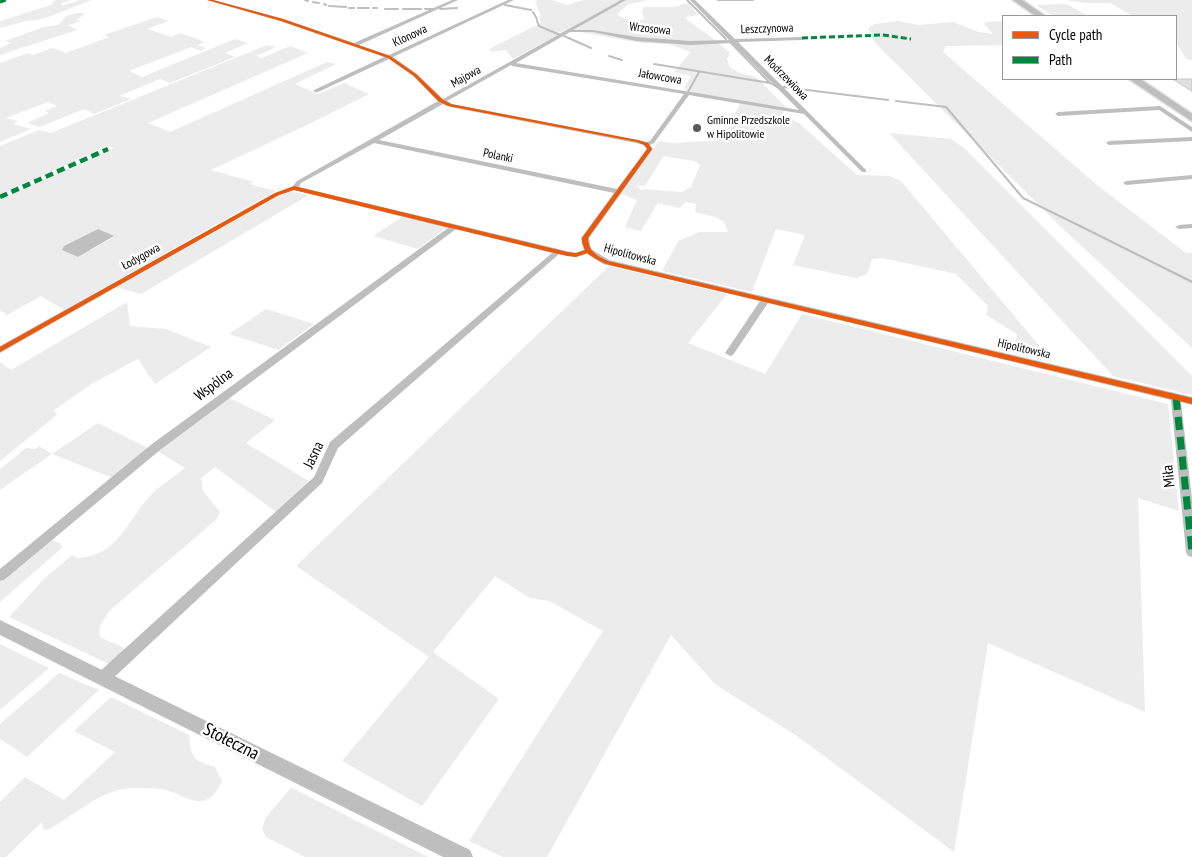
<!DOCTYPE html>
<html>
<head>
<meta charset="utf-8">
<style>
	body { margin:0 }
	#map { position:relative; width:1192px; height:857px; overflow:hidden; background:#fff; font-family:"PT Sans Narrow",sans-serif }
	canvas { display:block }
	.legend { position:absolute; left:1002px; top:15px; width:175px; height:65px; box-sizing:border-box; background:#fff; border:1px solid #999; margin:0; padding:6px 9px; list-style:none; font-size:15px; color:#000 }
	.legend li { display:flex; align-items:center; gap:10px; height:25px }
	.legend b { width:25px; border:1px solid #999 }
</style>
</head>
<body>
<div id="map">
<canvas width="1192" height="857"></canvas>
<ul class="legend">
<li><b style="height:6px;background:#e8590c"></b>Cycle path</li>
<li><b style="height:6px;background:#00873e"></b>Path</li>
</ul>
</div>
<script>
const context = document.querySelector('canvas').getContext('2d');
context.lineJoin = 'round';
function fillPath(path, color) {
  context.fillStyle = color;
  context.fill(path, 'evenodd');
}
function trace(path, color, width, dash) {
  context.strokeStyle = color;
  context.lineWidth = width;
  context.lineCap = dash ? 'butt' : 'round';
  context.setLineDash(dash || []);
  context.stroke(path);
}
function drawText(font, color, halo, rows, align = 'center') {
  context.font = font + ' "PT Sans Narrow",sans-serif';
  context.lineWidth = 5;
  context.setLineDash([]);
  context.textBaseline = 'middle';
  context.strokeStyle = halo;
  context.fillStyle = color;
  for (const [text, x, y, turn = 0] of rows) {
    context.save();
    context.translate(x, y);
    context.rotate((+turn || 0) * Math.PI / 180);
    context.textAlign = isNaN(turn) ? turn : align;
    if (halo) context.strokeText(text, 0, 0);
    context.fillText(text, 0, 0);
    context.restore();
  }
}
fillPath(new Path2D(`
	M55 0H71L62 3 61 6 80 0H92L43 19 26 21 0 28V21L51 5Z
	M538 0H552L567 5 583 0H649L629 4 617 14C624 20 635 22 644 19L642 11 644 7H674L688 3 698 15 686 17 687 20 710 36 730 53 727 59 730 67 740 73 756 77 787 108 782 114 799 123 857 175 889 176 901 181 1052 361 1041 360 1015 344 1017 334 986 315 988 306 956 274 883 258 872 259 867 274 856 278 793 265 805 235 776 229 752 292 662 271 678 241 700 232H728L724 222 715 217 695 212 696 204 686 202 680 208 658 203 641 231 625 227 637 200 621 194 659 141 672 143 721 140 740 104 693 96 684 88 691 76 674 72 691 52 669 44 641 43 568 30 513 59 506 50 491 52 489 49 541 23 539 19 541 16 535 1ZM664 156 694 161 700 165 691 187 682 192 645 189 641 190 636 185 645 186Z
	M1066 0H1192V60L1186 59 1176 42V16H1132L1110 3H1084Z
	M1066 4 1089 16H1106H1053L1036 5Z
	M77 13H86L76 20 81 21 68 25 77 30 0 55V48L11 43 5 41 44 27 58 25 66 16Z
	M157 17 169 21 147 29 171 37 181 33 205 42 197 45 206 48 201 51 191 47 129 71 142 77 235 39 248 43 225 53 235 57 170 83 160 79 119 96 131 99 94 114 84 109 40 127 27 123 49 113 45 111 57 106 48 102 6 118 18 121 13 124 31 129 0 142V63L28 53 33 55 53 48 66 53 109 37 104 35Z
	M898 21 918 25 953 22 979 32 993 34 984 24 986 22 1003 21V45L946 46 943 52 1097 185 1186 253H1192V348L1063 229 875 43 868 28 874 24Z
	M267 45 276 47 256 56 262 58 290 46 308 53 148 123 170 132 327 62 336 64 295 84 318 94 344 83 369 94 309 124 211 170 254 182 249 184 276 191 64 310 41 296 7 315 0 310V199L114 148 108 146 0 195V146L39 130 51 133ZM98 229 114 237 78 257 62 250 64 246Z
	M889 133 951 139 963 147 1192 376V395L1113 376Z
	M288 191 309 195 141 294 115 287Z
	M402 217 447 227 418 249 373 236Z
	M609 266 727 294 688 343 765 374 802 314 1168 404 1179 511 1138 498 1145 712 988 643 954 852 797 736 716 685 671 635 547 857H503L469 841 603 631 549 601 530 598 495 576 433 652 499 699 422 806 342 761 429 657 296 566Z
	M127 302 130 326 166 329 211 347 155 384 138 359 91 384 53 411 58 414 0 461V362L11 370Z
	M266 309 314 324 278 350 229 334Z
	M229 398 275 420 246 443 309 481 276 512 215 467 201 478 203 491 220 512 216 520 109 611 100 626 99 635C107 644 119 642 127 651L111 665 9 617 44 579 72 555 77 558C119 556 126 521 151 495 160 485 174 477 185 468L157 451Z
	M98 423 150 449 113 478 52 454 0 490V469L26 448 35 449 39 446 52 454Z
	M50 539 59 543 63 547 0 602V580Z
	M0 644 49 668 0 710Z
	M59 673 99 690 27 757 0 739V724Z
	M111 697 189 735C191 758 193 760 215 767L222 781C206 817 188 795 162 789 153 788 144 788 135 788 100 788 77 815 47 830L43 829 42 822 6 857H0V802L25 777 64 800 115 752 74 731Z
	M291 788H292L428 857H305L266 837 262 829 266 817Z`), '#ececec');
fillPath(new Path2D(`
	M98 229 114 236 78 257 62 250 64 246Z`), '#bfbfbf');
trace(new Path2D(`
	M305 0 308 1
	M687 0 726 39
	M718 0H753
	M313 2 319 3
	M324 4 326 5
	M505 5 531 10
	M329 6 346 7
	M349 8H354
	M358 8H369
	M373 8H377
	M385 9H398
	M403 9H421
	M425 9H433
	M440 9 457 8
	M533 12 537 19
	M537 21 539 26 560 35
	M564 36 591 48
	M729 41 770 83 777 87
	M609 56 622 60
	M654 64 770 83
	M783 87 888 100
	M688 92 699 72
	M896 101 946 107 1023 198 1082 227`), '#bfbfbf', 2);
trace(new Path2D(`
	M1080 226 1192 282`), '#bfbfbf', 2.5);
const building = new Path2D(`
	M1173 79H1192V91Z`);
fillPath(building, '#dfdfdf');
trace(building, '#c7c7c7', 1);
const primary = new Path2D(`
	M1013 0H1022L1045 16H1036Z
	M1129 79H1140L1192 114V121Z`);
trace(primary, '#dbdbdb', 3);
fillPath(new Path2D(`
	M0 0H8L0 3Z
	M207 0H214L284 19 354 43 452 0H458L359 45 389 55 508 0H514L393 57 417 74 443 99 621 0H626L573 30H593L636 37 690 41 729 40 690 0H695L735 39 804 37 802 40 738 42 866 170V172H862L804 114 689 95 654 143 650 145 653 149 589 238 591 249 609 260 1192 397V405L1181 402 1192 499V557L1188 556 1186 552 1171 400 768 303 733 355 730 356 725 353 760 301 603 264 587 254 576 257 559 254 338 448 322 483 108 683 103 685 98 683 96 678 98 673 314 477 330 442 552 253 456 229 160 450 4 580 0 581V569L152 444 448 228 294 190 279 195 0 353V346L275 193 292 187 297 181 438 101 413 76 389 59 318 92H314V90L384 57 280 21ZM570 32H593L636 41 690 45 732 43 799 110 516 63ZM511 65 512 66 684 94 650 141 646 142 452 104 447 101ZM443 104 450 107 636 143 644 145 647 149 617 189 379 140ZM374 143 614 193 581 238 584 250 575 253 299 187 301 183Z
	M1160 106 1192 127V132L1159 110 1058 116 1055 114 1058 112Z
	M1192 137V141L1109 145 1106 143 1109 141Z
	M1192 175V179L1126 185 1123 183 1126 181Z
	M1192 224V228L1179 229 1175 227 1179 225Z`), '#bebebe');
fillPath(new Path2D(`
	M0 620 470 850 473 857H443L0 635Z`), '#bebebe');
fillPath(primary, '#bebebe');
trace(new Path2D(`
	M0 2 6 0
	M802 38 883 35 911 39`), '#00873e', 3, [6, 3]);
trace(new Path2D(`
	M0 197 108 149`), '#00873e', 4.5, [8, 4.5]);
trace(new Path2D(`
	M1176 397 1192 552`), '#00873e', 7, [13, 7]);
fillPath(new Path2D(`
	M207 0H213L283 19 390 56 416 74 442 99 451 104 638 140 648 143 652 149 588 238C588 251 597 256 608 261L1192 398V404L606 264 596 259 587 253 576 257 567 256 294 190 279 195 0 352V347L275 193 294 186 567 252 576 253 585 250 582 243V238L647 149 644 145 637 142 448 106 438 101 414 76 388 58 281 21Z`), '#e8590c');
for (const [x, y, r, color] of [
	[697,128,5,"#595959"]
]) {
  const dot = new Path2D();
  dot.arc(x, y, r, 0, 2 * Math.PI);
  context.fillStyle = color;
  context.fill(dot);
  trace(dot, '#fff', 2);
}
drawText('12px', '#000', '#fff', [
	["Wrzosowa",650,29,6],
	["Leszczynowa",767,29,-2],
	["Klonowa",410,36,-25],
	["Majowa",466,77,-29],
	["Jałowcowa",660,77,10],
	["Modrzewiowa",786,78,45],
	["Polanki",498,156,12],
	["Hipolitowska",630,255,15],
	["Łodygowa",141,257,-29],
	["Hipolitowska",1024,349,13]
]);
drawText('12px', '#000', '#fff', [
	["Gminne Przedszkole",707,121],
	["w Hipolitowie",707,135]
], 'left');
drawText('15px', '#000', '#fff', [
	["Wspólna",214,385,-37],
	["Jasna",314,455,-64],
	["Miła",1169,476,-96]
]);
drawText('18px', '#000', '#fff', [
	["Stołeczna",231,742,27]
]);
</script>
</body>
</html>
